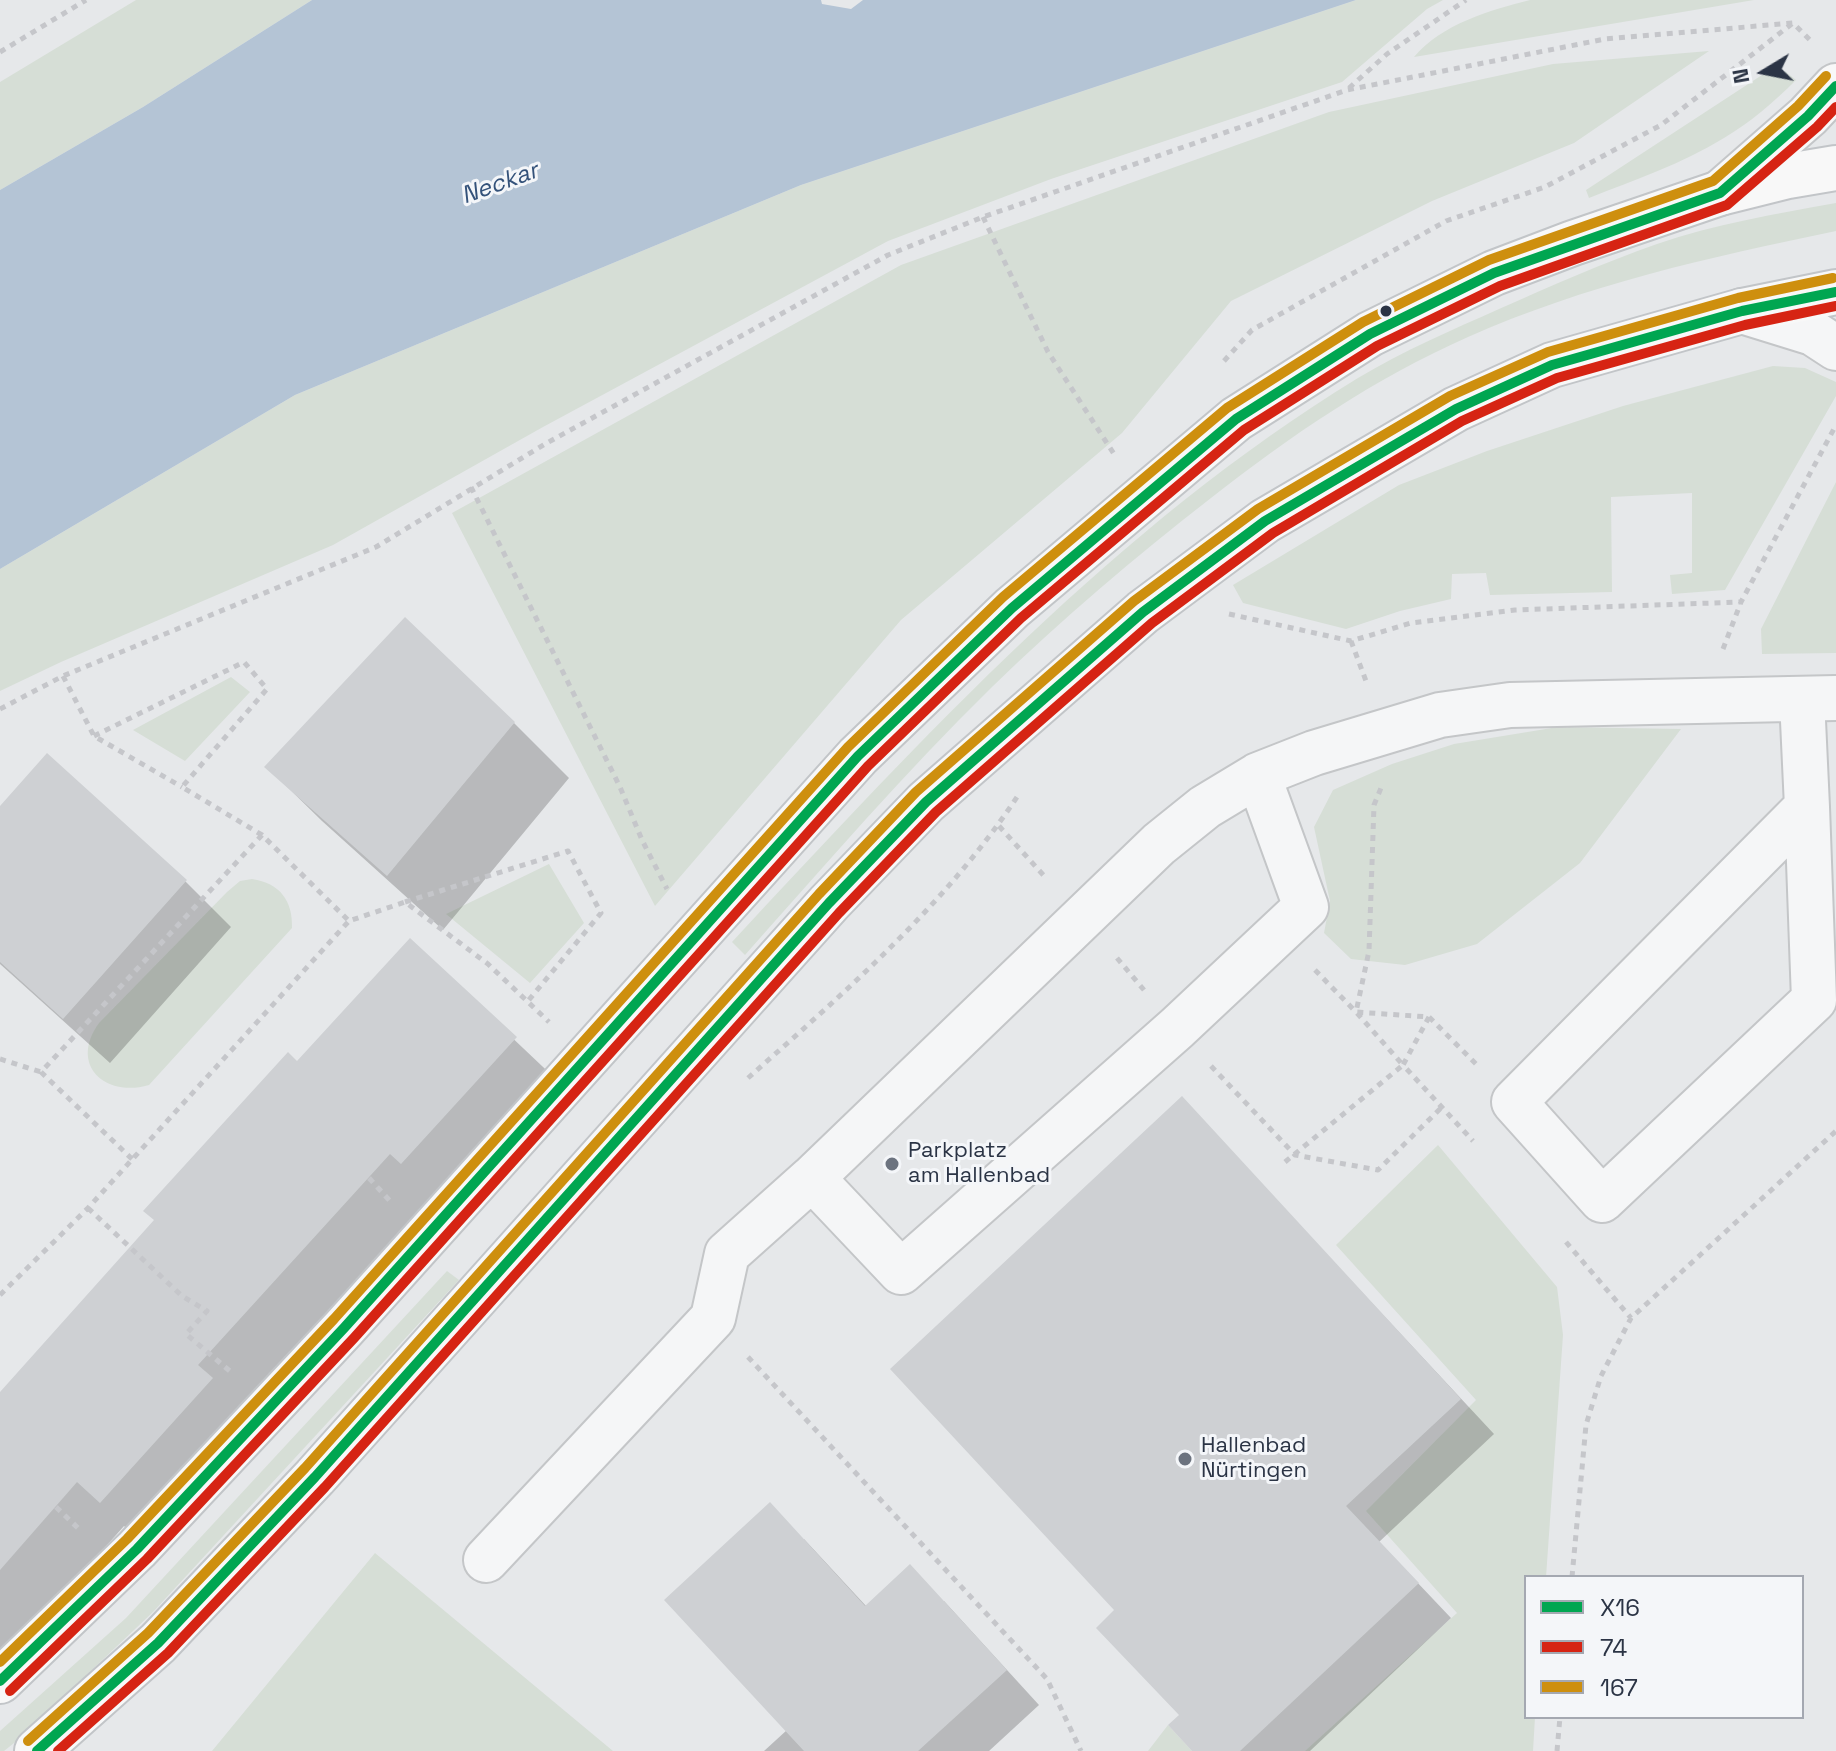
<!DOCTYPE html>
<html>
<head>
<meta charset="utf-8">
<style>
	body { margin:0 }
	#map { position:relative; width:1836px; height:1751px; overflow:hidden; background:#e6e8ea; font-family:"Space Grotesk",sans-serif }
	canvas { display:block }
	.legend { position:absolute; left:1524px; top:1575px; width:280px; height:144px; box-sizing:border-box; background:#f4f6f9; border:2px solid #a4a8b1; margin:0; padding:10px 14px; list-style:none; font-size:24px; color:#2b3445 }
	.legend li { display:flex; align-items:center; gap:16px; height:40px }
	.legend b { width:40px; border:2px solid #a4a8b1 }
	.north { position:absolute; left:1724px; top:32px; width:80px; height:80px; -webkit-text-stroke:6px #f4f6f9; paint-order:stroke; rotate:260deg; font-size:22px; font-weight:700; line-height:32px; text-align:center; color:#2b3445 }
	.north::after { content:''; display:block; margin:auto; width:28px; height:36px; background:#2b3445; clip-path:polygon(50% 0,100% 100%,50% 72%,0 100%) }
</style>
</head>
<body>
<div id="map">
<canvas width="1836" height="1751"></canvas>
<ul class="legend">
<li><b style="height:10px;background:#00a651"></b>X16</li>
<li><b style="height:10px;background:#d62413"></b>74</li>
<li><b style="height:10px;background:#ce8f0e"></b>167</li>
</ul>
<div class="north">N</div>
</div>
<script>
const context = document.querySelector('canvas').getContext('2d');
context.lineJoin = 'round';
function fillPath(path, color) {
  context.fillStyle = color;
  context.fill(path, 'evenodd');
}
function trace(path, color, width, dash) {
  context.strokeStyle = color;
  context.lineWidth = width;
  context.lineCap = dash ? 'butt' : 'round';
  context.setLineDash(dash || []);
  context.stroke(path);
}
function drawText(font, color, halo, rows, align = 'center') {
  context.font = font + ' "Space Grotesk",sans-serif';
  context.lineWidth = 6;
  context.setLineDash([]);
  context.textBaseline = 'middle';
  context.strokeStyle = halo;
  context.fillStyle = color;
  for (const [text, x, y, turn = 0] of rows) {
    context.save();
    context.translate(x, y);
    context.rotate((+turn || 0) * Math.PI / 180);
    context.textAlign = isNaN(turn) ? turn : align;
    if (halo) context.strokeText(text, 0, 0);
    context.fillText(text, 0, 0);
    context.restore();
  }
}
fillPath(new Path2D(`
	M136 0H312L143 107 0 190V82Z
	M1356 0H1443L1427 9 1342 82 1051 179 888 241 543 427 333 545 61 662 0 691V569L295 395 801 185Z
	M1530 0H1754L1414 57C1442 24 1490 10 1530 0Z
	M1709 51 1574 143 1432 201 1231 301 1122 433 901 620 655 906 452 513 901 265 1329 112 1553 64Z
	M1776 70 1786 72 1796 80C1774 102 1751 122 1724 138 1682 164 1634 180 1589 198L1586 190 1762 75Z
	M1836 203V231C1710 257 1585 285 1468 337 1375 378 1290 436 1211 498 1135 557 1061 620 992 687 905 772 826 864 745 955L732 942C924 736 1116 526 1358 378 1403 351 1452 330 1499 309 1551 286 1603 263 1657 244 1714 224 1776 214 1836 203Z
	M1773 366 1805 368 1836 382V396L1725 590 1672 594 1670 575 1692 573V493L1611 497 1612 592 1490 595 1486 573 1452 574 1451 599 1400 611 1346 629 1243 603 1233 585 1399 485 1487 451 1623 406Z
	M1836 482V653L1762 654 1761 629Z
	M231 677 250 692 185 761 133 730Z
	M1558 727 1681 729 1580 863 1477 944 1405 965 1351 959 1324 933 1330 901 1314 827 1333 790 1392 764 1454 744Z
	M549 864 584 923 530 983 446 914Z
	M252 879C280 883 293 901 292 928L149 1085C104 1098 69 1064 99 1023L227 892 240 881Z
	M1438 1145 1557 1287 1563 1335 1546 1577H1526V1717H1535L1533 1751H1305L1457 1613 1366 1511 1476 1400 1336 1245Z
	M447 1271 459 1280 153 1612 19 1739 4 1751H0V1731L126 1618Z
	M375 1553 613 1751H212Z
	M1168 1725 1192 1751H1148Z`), '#d6ded6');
fillPath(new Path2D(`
	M312 0H821L822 4 851 9 863 0H1356L801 185 295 395 0 569V190L143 107Z`), '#b4c4d5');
fillPath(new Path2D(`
	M514 723 569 778 443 930 322 821 267 767Z
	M47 756 186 882 231 927 110 1063 0 964V809Z
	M410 941 561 1084 146 1547 124 1526 0 1666V1395Z
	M1182 1099 1494 1434 1379 1542 1451 1618 1310 1751H1195L1182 1715 1117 1610Z
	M804 1539 867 1607 944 1601 1039 1705 989 1751H764L787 1730Z`), '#0003');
fillPath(new Path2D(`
	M405 617 515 722 387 876 264 767Z
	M47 753 187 880 63 1019 0 962V806Z
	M410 938 517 1037 401 1164 390 1154 198 1365 213 1378 100 1503 77 1482 0 1570V1392L154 1220 143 1211 288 1052 297 1061Z
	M1182 1096 1461 1399 1346 1506 1419 1583 1240 1751H1192L1168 1725 1179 1715 1096 1628 1114 1610 890 1369Z
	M770 1502 865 1606 910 1564 1007 1670 918 1751H804L664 1600Z`), '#ced0d3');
const street = new Path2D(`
	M1742 311 1813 333 1836 348
	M1802 699 1807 807 1514 1102 1602 1200 1814 1000 1807 807
	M812 1178 901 1272 1177 1028 1306 907 1258 775
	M486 1560 713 1318 727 1254 812 1178 1159 844 1205 807 1258 775 1314 753 1440 715 1510 705 1836 698`);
const secondary = new Path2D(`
	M1720 193 1808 116 1836 86`);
const primary = new Path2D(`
	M0 1681 137 1549 344 1328 858 756 1012 608 1236 419 1370 334 1494 273 1573 243 1720 193 1788 176 1836 168
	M37 1751 158 1643 315 1477 829 903 926 802 1143 612 1265 521 1456 409 1552 365 1742 311 1836 292`);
trace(street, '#c4c6c8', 48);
trace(secondary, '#c4c6c8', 48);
trace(primary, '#c2c5c8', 48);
trace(new Path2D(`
	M0 52 86 0
	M1349 88 1387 54 1466 0
	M983 217 1048 352 1114 454
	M1224 361 1252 330 1446 221 1545 187 1661 125 1793 23
	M471 487 620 787 642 840 667 889
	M1229 614 1351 641 1411 623 1515 610 1741 602
	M1351 641 1366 681
	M1723 649 1741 602 1836 425
	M63 676 94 736 182 787
	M0 709 63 676 376 547 545 444 888 255 983 217 1347 90 1605 39 1793 23 1810 40
	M94 736 244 662 267 689 182 787 262 835 349 921 405 902 488 964 549 1022
	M999 826 1046 878
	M405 902 568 851 601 913 528 1001
	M1117 958 1144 990
	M1315 970 1356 1012 1429 1017 1476 1064
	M1429 1017 1403 1065 1473 1141
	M0 1059 41 1072
	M1211 1066 1295 1155 1378 1170 1442 1107
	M748 1078C845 992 947 904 1019 794
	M132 1159 41 1072 262 835
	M1285 1162 1403 1065 1356 1012 1369 951 1374 805 1381 788
	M369 1178 390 1201
	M88 1208 182 1296 207 1311 186 1334 231 1372
	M1566 1242 1631 1318
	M0 1295 88 1208 349 921
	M748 1357 1047 1679 1081 1751
	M56 1507 80 1530
	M1572 1577 1586 1425 1601 1376 1631 1318 1836 1131
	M1557 1751 1560 1717`), '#c5c6ca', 5, [6, 6]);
trace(street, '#f5f6f7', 44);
trace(secondary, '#f8f8f8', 44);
trace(primary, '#f8f8f8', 44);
trace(new Path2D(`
	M0 1681 137 1549 344 1328 858 756 1012 608 1236 419 1370 334 1494 273 1720 193 1808 116 1836 86
	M37 1751 158 1643 315 1477 829 903 926 802 1143 612 1265 521 1456 409 1552 365 1742 311 1836 292`), '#00a651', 10);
trace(new Path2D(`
	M10 1691 147 1559 354 1338 868 766 1021 618 1244 430 1377 346 1500 286 1727 205 1817 127 1836 107
	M58 1751 168 1653 325 1487 839 913 936 812 1152 623 1273 533 1462 421 1557 378 1745 325 1836 306`), '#d62413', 10);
trace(new Path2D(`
	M0 1662 127 1539 334 1319 848 747 1003 597 1227 408 1363 322 1489 260 1713 181 1798 106 1826 76
	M28 1741 148 1633 305 1468 819 894 916 792 1134 601 1258 509 1450 396 1548 352 1738 298 1833 278`), '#ce8f0e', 10);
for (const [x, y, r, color] of [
	[1386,311,7,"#2b3445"],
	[892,1164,8,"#6c737f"],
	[1185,1459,8,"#6c737f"]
]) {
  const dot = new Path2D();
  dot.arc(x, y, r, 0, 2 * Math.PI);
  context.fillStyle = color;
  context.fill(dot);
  trace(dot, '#f4f6f9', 3);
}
drawText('22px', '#2b3445', '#f4f6f9', [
	["Parkplatz",908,1151],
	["am Hallenbad",908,1176],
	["Hallenbad",1201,1446],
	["Nürtingen",1201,1471]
], 'left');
drawText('italic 24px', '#34527a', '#f4f6f9', [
	["Neckar",500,184,-20]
]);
</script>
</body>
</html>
